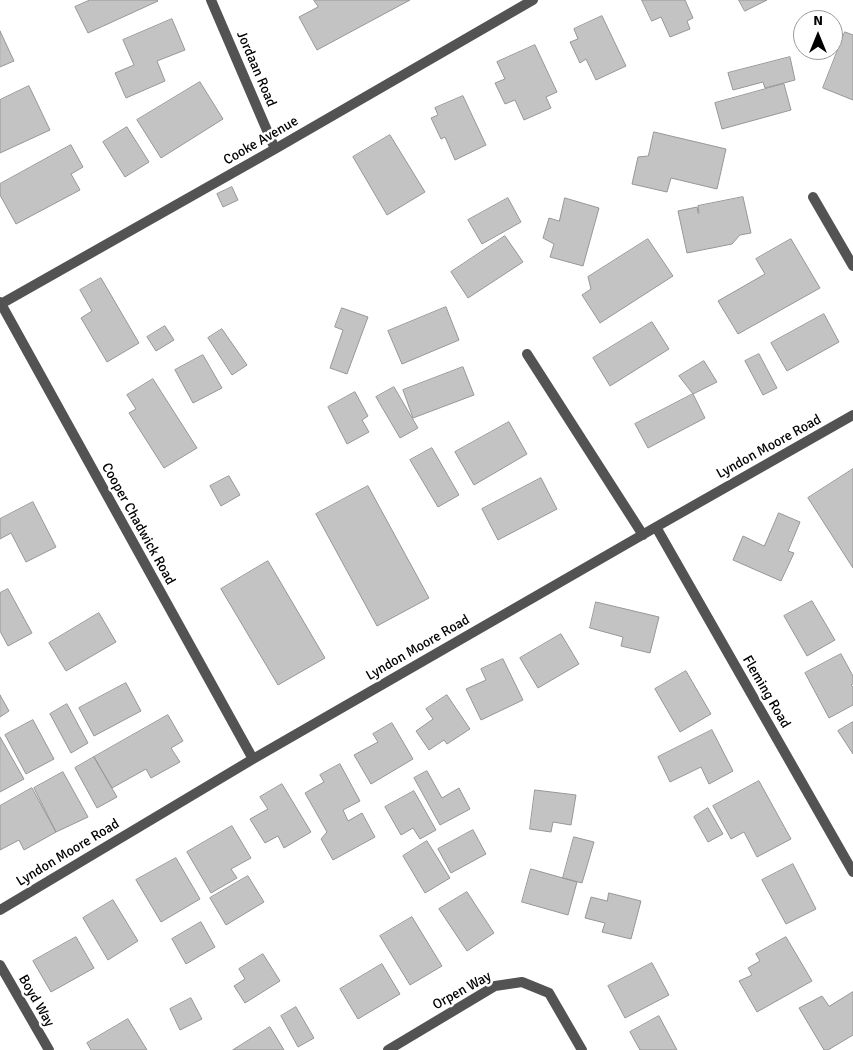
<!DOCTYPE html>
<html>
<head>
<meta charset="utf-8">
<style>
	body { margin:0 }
	#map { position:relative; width:853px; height:1050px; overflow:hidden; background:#fff; font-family:Signika,sans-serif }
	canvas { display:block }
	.north { position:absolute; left:793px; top:10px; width:50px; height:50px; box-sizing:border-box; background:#fff; border:1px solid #999; border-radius:50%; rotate:0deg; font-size:14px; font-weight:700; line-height:20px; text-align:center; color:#000 }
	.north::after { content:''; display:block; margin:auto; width:18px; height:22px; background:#000; clip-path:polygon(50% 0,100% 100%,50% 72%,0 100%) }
</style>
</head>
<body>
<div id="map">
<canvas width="853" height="1050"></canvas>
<div class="north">N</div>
</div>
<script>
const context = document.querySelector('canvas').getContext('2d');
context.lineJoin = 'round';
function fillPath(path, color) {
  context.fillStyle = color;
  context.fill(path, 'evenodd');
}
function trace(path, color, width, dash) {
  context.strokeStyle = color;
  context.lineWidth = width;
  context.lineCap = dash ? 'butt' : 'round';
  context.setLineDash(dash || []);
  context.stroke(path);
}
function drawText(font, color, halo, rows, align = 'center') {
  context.font = font + ' Signika,sans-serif';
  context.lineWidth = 5;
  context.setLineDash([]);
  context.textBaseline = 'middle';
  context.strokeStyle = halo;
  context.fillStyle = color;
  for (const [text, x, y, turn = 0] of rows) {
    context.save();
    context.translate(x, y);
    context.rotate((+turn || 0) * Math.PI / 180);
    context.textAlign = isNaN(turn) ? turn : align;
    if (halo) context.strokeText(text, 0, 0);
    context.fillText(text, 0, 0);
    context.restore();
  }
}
const building = new Path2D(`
	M90 0H157L158 1 88 33 75 7Z
	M314 0H410L317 50 299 17 318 7Z
	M642 0H685L693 18 687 21 690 29 670 37 661 17 652 21Z
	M739 0H767L745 11Z
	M602 16 626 66 596 80 586 59 580 63 570 42 578 39 574 29Z
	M172 19 185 50 157 61 165 81 126 98 115 73 134 65 123 40Z
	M0 31 14 61 0 67Z
	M845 32 853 35V100L823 88Z
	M535 45 557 92 546 97 551 108 524 120 515 100 505 104 495 83 505 79 497 62Z
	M790 57 795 80 765 88 763 82 733 90 728 73Z
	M200 82 223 119 161 158 137 120Z
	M784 84 791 110 722 129 715 103Z
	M29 86 50 130 0 153V100Z
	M463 96 486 145 455 160 445 137 441 139 431 118 438 115 435 108Z
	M127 127 149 162 125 177 103 142Z
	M654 132 726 149 717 189 671 178 667 192 632 184 638 157 648 156Z
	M390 135 425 192 387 215 353 157Z
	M71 145 83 167 71 174 80 190 16 224 0 195V184Z
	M232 187 238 200 223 207 217 194Z
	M743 197 751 233 740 235 732 244 687 253 678 211 697 207 698 213H699L698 206Z
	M508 198 521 222 482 244 468 220Z
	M565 198 599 208 583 266 550 257 554 244 543 238 549 218 559 221Z
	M505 236 523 262 468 298 451 272Z
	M648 239 673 276 600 323 582 295 591 289 588 277Z
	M791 239 820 288 738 334 718 301 765 274 756 259Z
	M101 278 139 343 107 362 81 318 92 311 80 290Z
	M446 307 459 340 402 364 388 331Z
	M342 308 368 317 347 374 330 368 343 330 335 327Z
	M824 314 839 342 787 371 771 343Z
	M652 322 669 349 610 386 593 358Z
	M165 326 174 340 156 351 147 337Z
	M222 329 247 365 232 375 208 338Z
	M759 354 777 388 763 395 745 361Z
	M203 355 222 388 193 403 175 370Z
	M704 361 717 382 693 394 679 376Z
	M463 367 474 395 413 418 403 390Z
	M153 379 197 448 164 468 129 413 136 409 127 395Z
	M394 387 418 428 400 438 376 397Z
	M355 392 368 416 362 420 369 432 347 444 328 407Z
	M693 394 705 418 648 448 635 424Z
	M509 422 527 454 474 485 455 452Z
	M432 448 459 495 438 507 410 460Z
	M853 469V568L808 498Z
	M229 476 240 495 221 506 210 486Z
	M541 478 557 509 498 540 482 509Z
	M368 486 429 598 377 626 316 514Z
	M33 502 56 547 26 562 11 533 0 539V519Z
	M779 513 800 522 788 551 794 553 781 581 733 560 743 536 764 546Z
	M268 561 325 658 278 685 221 589Z
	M8 589 32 633 8 646 0 631V593Z
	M812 601 835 640 807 656 784 616Z
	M596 602 659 617 650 653 621 646 623 637 590 628Z
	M99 613 116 642 66 671 49 643Z
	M561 634 579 664 538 688 520 658Z
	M841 654 853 676V684L851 685 853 687V705L829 718 805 673Z
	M503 659 523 700 481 720 466 689 486 680 481 669Z
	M686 671 711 714 680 732 655 689Z
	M126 683 141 711 94 736 79 708Z
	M0 695 9 711 0 717Z
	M447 695 470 729 447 744 444 740 429 750 416 731 433 719 426 709Z
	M67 704 88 743 71 753 50 714Z
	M168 715 183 741 171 748 180 762 151 778 146 769 112 788 94 757Z
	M33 720 54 759 26 774 5 735Z
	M853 722V754L838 731Z
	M392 723 413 759 371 784 354 755 378 742 373 734Z
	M712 730 733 771 709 784 701 767 670 782 658 757Z
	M0 737 24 779 0 792Z
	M94 757 117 797 97 808 75 768Z
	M340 764 360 801 343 810 348 821 362 813 375 837 333 860 321 839 327 832 305 793 324 782 320 775Z
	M427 771 442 798 459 788 470 809 440 825 414 778Z
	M63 772 88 817 56 832 34 788Z
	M759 781 791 839 757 857 744 832 731 839 713 806Z
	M282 784 311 832 284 848 278 836 265 843 250 819 268 809 260 797Z
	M32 788 56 832 24 850 19 840 0 850V806Z
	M535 790 576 795 571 825 553 822 551 832 530 829Z
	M414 791 436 830 420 839 413 828 401 835 385 807Z
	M708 808 723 834 708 842 694 817Z
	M232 826 251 858 231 869 237 878 211 893 187 852Z
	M473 830 486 854 451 873 438 849Z
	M574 837 594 842 582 883 563 878Z
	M427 841 450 878 425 893 403 856Z
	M176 858 200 899 161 922 136 880Z
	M793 864 816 909 786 924 762 880Z
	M531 869 577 882 568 915 522 902Z
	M248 876 264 902 226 925 210 898Z
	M467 892 494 933 467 951 439 909Z
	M609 893 641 901 631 939 602 932 605 923 585 918 591 897 607 901Z
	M113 900 138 941 108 960 83 918Z
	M412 917 442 966 410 985 380 936Z
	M201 922 215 947 186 964 172 939Z
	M76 937 94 968 51 992 33 961Z
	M786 937 812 981 757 1012 739 981 752 975 748 968 760 961 756 954Z
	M263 954 280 981 245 1003 234 986 245 979 239 969Z
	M652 963 669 995 625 1018 608 986Z
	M382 964 400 994 358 1019 340 989Z
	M853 992V1035L828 1050H824L799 1008 822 996 829 1006Z
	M191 998 202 1019 180 1030 170 1009Z
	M296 1007 314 1038 298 1047 281 1016Z
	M659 1016 677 1050H640L630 1032Z
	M128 1019 147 1050H91L87 1043Z
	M270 1027 284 1050H233Z`);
fillPath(building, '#c3c3c3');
trace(building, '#979797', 1);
trace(new Path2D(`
	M211 0 275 149
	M813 197 853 266
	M0 302 253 759
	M1 304 275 149 533 0
	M527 354 643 535
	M656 527 853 872
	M0 910 253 759 656 527 853 415
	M0 965 49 1050
	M388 1050 495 986 522 982 549 993 582 1050`), '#535353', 10);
drawText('14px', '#000', '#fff', [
	["Jordaan Road",256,69,67],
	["Cooke Avenue",261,141,-30],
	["Lyndon Moore Road",769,447,-29],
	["Cooper Chadwick Road",138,524,61],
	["Lyndon Moore Road",418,648,-30],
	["Fleming Road",766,692,60],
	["Lyndon Moore Road",68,853,-31],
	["Orpen Way",462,991,-29],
	["Boyd Way",36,1001,60]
]);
</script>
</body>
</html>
